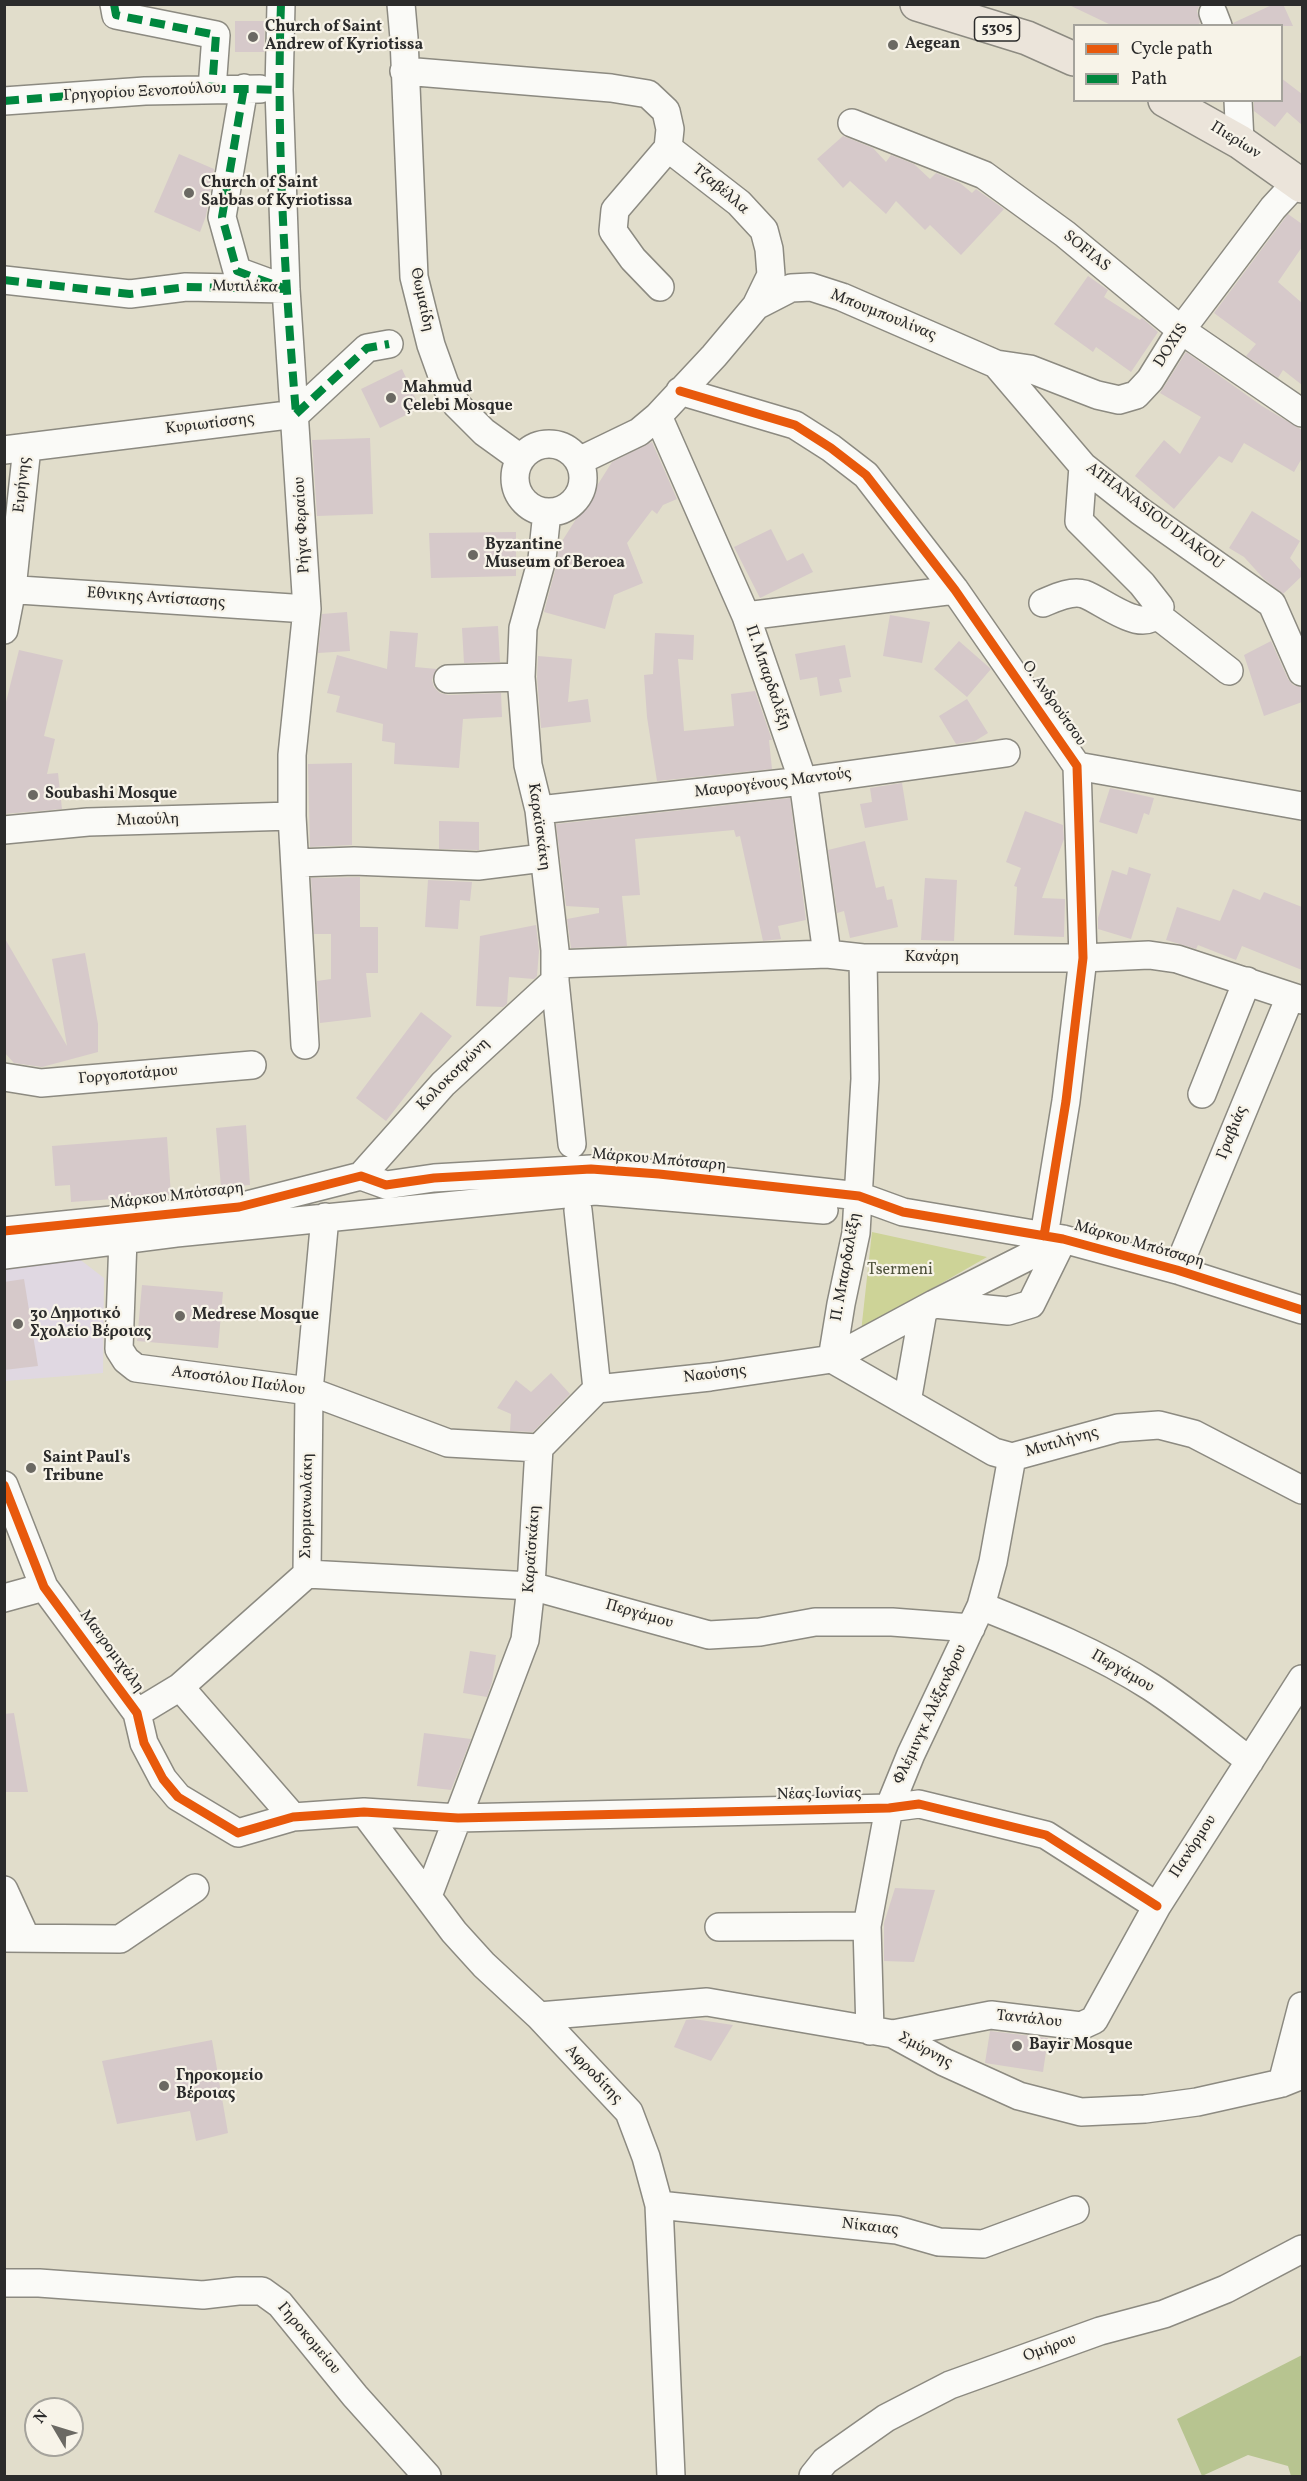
<!DOCTYPE html>
<html>
<head>
<meta charset="utf-8">
<style>
	body { margin:0 }
	#map { position:relative; width:1307px; height:2481px; overflow:hidden; background:#e1ddcb; font-family:Vollkorn,serif }
	canvas { display:block }
	.frame { position:absolute; inset:0; border:6px solid #2b2b2b; pointer-events:none }
	.legend { position:absolute; left:1073px; top:24px; width:210px; height:78px; box-sizing:border-box; background:#f7f3e8; border:2px solid #a5a39c; margin:0; padding:8px 10px; list-style:none; font-size:18px; color:#2b2b2b }
	.legend li { display:flex; align-items:center; gap:12px; height:30px }
	.legend b { width:30px; border:2px solid #a5a39c }
	.north { position:absolute; left:24px; top:2397px; width:60px; height:60px; box-sizing:border-box; background:#f7f3e8; border:2px solid #a5a39c; border-radius:50%; rotate:308deg; font-size:16px; font-weight:700; line-height:24px; text-align:center; color:#2b2b2b }
	.north::after { content:''; display:block; margin:auto; width:21px; height:27px; background:#6b6963; clip-path:polygon(50% 0,100% 100%,50% 72%,0 100%) }
</style>
</head>
<body>
<div id="map">
<canvas width="1307" height="2481"></canvas>
<div class="frame"></div>
<ul class="legend">
<li><b style="height:8px;background:#e8590c"></b>Cycle path</li>
<li><b style="height:8px;background:#00873e"></b>Path</li>
</ul>
<div class="north">N</div>
</div>
<script>
const context = document.querySelector('canvas').getContext('2d');
context.lineJoin = 'round';
function fillPath(path, color) {
  context.fillStyle = color;
  context.fill(path, 'evenodd');
}
function trace(path, color, width, dash) {
  context.strokeStyle = color;
  context.lineWidth = width;
  context.lineCap = dash ? 'butt' : 'round';
  context.setLineDash(dash || []);
  context.stroke(path);
}
function drawText(font, color, halo, rows, align = 'center') {
  context.font = font + ' Vollkorn,serif';
  context.lineWidth = 4.5;
  context.setLineDash([]);
  context.textBaseline = 'middle';
  context.strokeStyle = halo;
  context.fillStyle = color;
  for (const [text, x, y, turn = 0] of rows) {
    context.save();
    context.translate(x, y);
    context.rotate((+turn || 0) * Math.PI / 180);
    context.textAlign = isNaN(turn) ? turn : align;
    if (halo) context.strokeText(text, 0, 0);
    context.fillText(text, 0, 0);
    context.restore();
  }
}
fillPath(new Path2D(`
	M78 1258 104 1278 103 1373 5 1381 4 1267Z`), '#e0d8e2');
fillPath(new Path2D(`
	M872 1232 987 1257 869 1325 861 1332Z`), '#cdd397');
fillPath(new Path2D(`
	M1302 2355V2476H1291L1288 2466 1248 2455 1202 2476 1177 2419Z`), '#b7c490');
fillPath(new Path2D(`
	M1067 4H1200L1197 11 1200 22 1198 26H1113Z
	M1274 4H1283L1293 26H1233V23Z
	M235 21H265L264 52H235Z
	M1281 78 1302 94V125L1287 112 1275 127 1254 111V100H1281Z
	M843 136 873 148 886 162 891 155 914 164 930 179 936 173 960 183 972 193 976 189 1004 209 961 255 930 225 925 230 896 201 886 214 850 181 843 188 817 159Z
	M179 154 214 169 206 216 200 232 154 212Z
	M1288 214 1302 224V247L1278 282 1302 303V385L1283 370 1278 378 1246 356 1256 344 1214 313Z
	M1088 276 1108 290 1104 297 1140 320 1142 318 1158 332 1131 372 1096 347 1093 352 1054 324Z
	M1186 352 1262 406 1302 430V458L1294 472 1244 443 1232 463 1219 456 1174 509 1135 476 1164 440 1180 454 1201 417 1160 393Z
	M402 369 420 408 380 428 361 389Z
	M370 438 373 514 317 516 312 440Z
	M652 442 677 499 663 505 657 514 652 510 627 543 643 583 614 595 605 629 544 612 557 563 559 546 612 462Z
	M1252 511 1300 541 1290 558 1302 572V576L1283 594 1264 579 1244 557 1229 548Z
	M771 529 787 561 803 553 813 572 760 598 734 547Z
	M516 532V576L431 578 429 533Z
	M347 612 350 651 318 653 322 614Z
	M890 615 930 622 922 663 883 656Z
	M498 626 500 662 464 663 462 628Z
	M390 631 418 633 415 667 437 669 432 680 434 687 440 693 448 695 501 693 502 717 463 719 459 768 394 764 395 743 382 741 383 724 336 712 340 696 327 693 337 655 387 669Z
	M655 633 694 635 693 660 678 659 684 731 734 726 731 694 755 691 772 740H769L772 769 657 781 647 717 644 675 653 674Z
	M959 641 991 669 967 697 934 669Z
	M1271 641 1288 679 1293 685 1302 687V702L1264 716 1244 655Z
	M845 645 851 677 839 679 842 692 820 696 817 677 800 680 795 654Z
	M19 650 63 660 44 736 55 739 47 774 58 773 62 809 4 814V710Z
	M538 656 572 659 568 702 588 699 591 722 541 728 537 677Z
	M967 699 988 733 975 741 956 744 939 716Z
	M352 763V845L310 847 308 764Z
	M902 783 908 820 865 828 860 804 872 802 870 788Z
	M1110 788 1154 798 1149 815 1144 813 1137 834 1099 822Z
	M790 798 806 920 778 926 781 939 763 941 740 836 736 837 734 830 635 839 640 895 622 896 627 946 571 948 567 919 599 913V908L566 906 556 824Z
	M1025 811 1063 825 1064 839 1042 898 1065 899 1064 937 1014 935 1017 887 1014 886 1021 868 1006 862Z
	M439 821 479 822V850L439 849Z
	M865 841 876 888 884 886 887 900 892 899 898 927 850 938 844 911 837 913 828 850Z
	M1129 867 1151 874 1131 939 1098 929V918L1112 870 1127 875Z
	M360 877V927H378V973H366L371 1017 320 1023 317 981 331 979V934H314L311 878Z
	M925 878 957 880 954 941 921 940Z
	M428 880 472 882 470 901 460 900 458 929 425 927Z
	M1233 889 1260 900 1264 892 1302 907V970L1242 946 1236 960 1198 945 1196 949 1166 940 1177 907 1220 921Z
	M536 925 539 951 537 976 534 979 509 977 507 1004 503 1007 476 1006 480 936Z
	M4 937 67 1046 52 959 85 953 98 1024V1052L42 1067 14 1063 4 1052Z
	M421 1012 452 1036 386 1121 356 1098Z
	M246 1125 250 1185 221 1187 216 1128Z
	M167 1137 171 1195 71 1202 70 1185 55 1186 52 1146Z
	M24 1279 38 1366 4 1370V1282Z
	M142 1285 223 1292 218 1348 137 1341Z
	M551 1373 570 1394 533 1432 510 1431 511 1414 497 1408 516 1380 531 1392Z
	M470 1651 496 1655 492 1682 487 1697 463 1693Z
	M14 1713 28 1792H4V1714Z
	M424 1733 471 1739 451 1790 417 1786Z
	M895 1888 935 1890 914 1962 884 1961V1923Z
	M694 2019 733 2025 711 2061 674 2047 686 2020Z
	M990 2031 1048 2038 1043 2072 985 2063Z
	M212 2040 228 2133 196 2141 190 2111 117 2124 102 2061Z`), '#d6c9ca');
const minor = new Path2D(`
	M114 4 116 15 216 35 212 89
	M281 4 279 90 286 289 307 609 292 755V816L305 1045
	M401 4 404 38 414 277 431 345 445 384 457 405 484 432 520 458
	M1213 13 1218 26
	M404 71 611 88 648 94 666 111 670 129 668 148 615 210 613 231 633 259 660 287
	M1238 100 1240 142
	M4 101 145 91 260 89
	M852 123 984 175 1065 234 1181 330 1302 413
	M668 148 739 203 764 230 769 249 771 275 756 306
	M4 280 130 294 186 287 286 289 237 271 222 217 244 88
	M996 364 1083 466 1140 511 1272 604 1302 672
	M680 391 795 425 831 448 866 475 955 590 1077 766 1083 958 1066 1101 1044 1236
	M658 416 746 616 803 781 827 954
	M515 478a34 34 0 1 1 68 0a34 34 0 1 1-68 0Z
	M4 450 296 414 367 348 389 344
	M579 461 639 432 658 416 714 356 756 306 791 288 811 287 842 297 996 364 1030 369 1097 395 1119 400 1136 395 1150 380 1181 330 1273 208 1297 182
	M547 512 542 559 523 628 521 677 528 765 539 810 555 950V981L572 1144
	M4 589 307 609
	M1043 603C1055 598 1071 590 1084 594 1104 601 1148 640 1160 607L1142 584 1079 521 1083 466
	M1157 615 1229 671
	M746 616 955 590
	M4 630 12 589 27 447
	M448 679 521 677
	M1077 766 1302 806
	M539 810 803 781 1006 753
	M4 830 88 822 292 816
	M296 863 354 861 478 866 543 858
	M555 964 827 954 863 958H1083L1149 955 1177 959 1302 1000
	M4 1077 41 1083 252 1065
	M1202 1094 1247 981
	M361 1176 443 1084 555 981
	M578 1210 597 1389
	M4 1231 239 1207 361 1176 386 1185 434 1178 591 1169 659 1174 859 1196 903 1212 1063 1239 1177 1270 1302 1310
	M123 1239 119 1349 126 1360 136 1368 309 1391 448 1443 539 1448
	M4 1255 176 1233 595 1191 824 1210
	M1177 1270 1290 997
	M934 1304 1008 1311 1031 1304 1063 1239
	M832 1359 994 1452 1012 1457 1118 1428 1159 1425 1194 1434 1302 1490
	M832 1359 841 1304 856 1233 865 1079 863 958
	M597 1389 710 1377 832 1359 934 1304 1063 1239
	M907 1402 923 1311
	M4 1485 44 1587 137 1713 144 1743 163 1779 178 1797 238 1833 293 1817 364 1812 458 1818 889 1808 919 1804 1046 1835 1157 1906
	M307 1574 531 1586 709 1635 760 1632 815 1622H892L971 1628
	M4 1598 44 1587
	M981 1606C1039 1629 1098 1653 1151 1687 1185 1709 1217 1736 1250 1761
	M180 1687 293 1817
	M137 1713 180 1687 307 1574 309 1391 325 1217
	M364 1812 454 1932 484 1965 539 2016 629 2112 646 2157 659 2205 671 2476
	M4 1890 26 1938
	M428 1896 525 1640 531 1586 539 1448 597 1389
	M719 1927 867 1926
	M4 1938 120 1939 195 1888
	M539 2016 707 2002 893 2034 944 2062 1019 2096 1081 2112 1145 2109 1197 2102 1282 2083 1302 2075
	M870 2031 867 1926 889 1808 911 1754 981 1606 993 1562 1012 1457
	M893 2034 991 2015 1081 2026 1094 2020 1157 1906 1302 1679
	M1282 2083 1302 2006
	M659 2205 897 2230 939 2242 983 2244 1075 2210
	M4 2283H39L203 2295 238 2291H262L280 2304 355 2396 427 2476
	M813 2476 825 2461 886 2418 950 2385 1100 2331 1164 2314 1226 2289 1302 2249`);
const major = new Path2D(`
	M917 4 1027 38 1074 59
	M1165 100 1240 142 1302 186`);
trace(minor, '#8c8a81', 30);
trace(major, '#8c8a81', 36);
trace(minor, '#fafaf7', 27);
trace(major, '#ebe4da', 33);
trace(new Path2D(`
	M114 4 116 15 216 35 212 89
	M281 4C276 141 285 278 296 414
	M4 101C96 94 187 86 279 90
	M4 280 130 294 186 287 286 289 237 271 222 217 244 88
	M296 414 367 348 389 344`), '#00873e', 8, [15, 8]);
trace(new Path2D(`
	M680 391 795 425 831 448 866 475 955 590 1077 766 1083 958 1066 1101 1044 1236
	M4 1231 239 1207 361 1176 386 1185 434 1178 591 1169 659 1174 859 1196 903 1212 1063 1239 1177 1270 1302 1310
	M4 1485 44 1587 137 1713 144 1743 163 1779 178 1797 238 1833 293 1817 364 1812 458 1818 889 1808 919 1804 1046 1835 1157 1906`), '#e8590c', 9);
for (const [x, y, r, color] of [
	[253,37,6,"#6b6963"],
	[893,45,6,"#6b6963"],
	[189,193,6,"#6b6963"],
	[391,398,6,"#6b6963"],
	[473,555,6,"#6b6963"],
	[33,795,6,"#6b6963"],
	[180,1316,6,"#6b6963"],
	[18,1324,6,"#6b6963"],
	[31,1468,6,"#6b6963"],
	[1017,2046,6,"#6b6963"],
	[164,2086,6,"#6b6963"]
]) {
  const dot = new Path2D();
  dot.arc(x, y, r, 0, 2 * Math.PI);
  context.fillStyle = color;
  context.fill(dot);
  trace(dot, '#f7f3e8', 2);
}
for (const [x, y, w] of [
	[997,29,45]
]) {
  const box = new Path2D();
  box.roundRect(x - w / 2, y - 12, w, 24, 4.5);
  context.fillStyle = '#f7f3e8';
  context.fill(box);
  trace(box, '#2b2b2b', 1.5);
}
drawText('bold 15px', '#2b2b2b', null, [
	["5305",997,29]
]);
drawText('bold 16px', '#2b2b2b', '#f7f3e8', [
	["Church of Saint",265,28],
	["Andrew of Kyriotissa",265,46],
	["Aegean",905,45],
	["Church of Saint",201,184],
	["Sabbas of Kyriotissa",201,202],
	["Mahmud",403,389],
	["Çelebi Mosque",403,407],
	["Byzantine",485,546],
	["Museum of Beroea",485,564],
	["Soubashi Mosque",45,795],
	["3ο Δημοτικό",30,1315],
	["Σχολείο Βέροιας",30,1333],
	["Medrese Mosque",192,1316],
	["Saint Paul's",43,1459],
	["Tribune",43,1477],
	["Bayir Mosque",1029,2046],
	["Γηροκομείο",176,2077],
	["Βέροιας",176,2095]
], 'left');
drawText('16px', '#2b2b2b', '#f7f3e8', [
	["Γρηγορίου Ξενοπούλου",142,93,-3],
	["Πιερίων",1235,141,32],
	["Τζαβέλλα",720,190,40],
	["SOFIAS",1086,252,39],
	["Μυτιλέκα",245,288,1],
	["Θωμαίδη",421,300,78],
	["Μπουμπουλίνας",883,316,22],
	["DOXIS",1172,346,-57],
	["Κυριωτίσσης",210,425,-7],
	["Ειρήνης",23,485,-84],
	["ATHANASIOU DIAKOU",1154,517,37],
	["Ρήγα Φεραίου",303,525,-93],
	["Εθνικης Αντίστασης",156,599,4],
	["Π. Μπαρδαλέξη",767,678,71],
	["Ο. Ανδρούτσου",1053,704,55],
	["Μαυρογένους Μαντούς",773,784,-7],
	["Μιαούλη",148,821,-2],
	["Καραϊσκάκη",538,827,82],
	["Κανάρη",932,958],
	["Κολοκοτρώνη",454,1075,-45],
	["Γοργοποτάμου",128,1076,-5],
	["Γραβιάς",1233,1133,-68],
	["Μάρκου Μπότσαρη",659,1161,5],
	["Μάρκου Μπότσαρη",177,1197,-7],
	["Μάρκου Μπότσαρη",1139,1245,16],
	["Π. Μπαρδαλέξη",847,1267,-80],
	["Ναούσης",715,1375,-7],
	["Αποστόλου Παύλου",238,1382,8],
	["Mυτιλήνης",1062,1443,-16],
	["Σιορμανωλάκη",308,1506,-89],
	["Καραϊσκάκη",533,1549,-86],
	["Περγάμου",639,1615,16],
	["Μαυρομιχάλη",111,1652,54],
	["Περγάμου",1122,1672,30],
	["Φλέμινγκ Αλέξανδρου",931,1715,-65],
	["Νέας Ιωνίας",819,1795,-1],
	["Πανόρμου",1194,1847,-57],
	["Ταντάλου",1029,2020,6],
	["Σμύρνης",925,2051,28],
	["Αφροδίτης",593,2075,46],
	["Νίκαιας",870,2228,7],
	["Γηροκομείου",308,2339,50],
	["Ομήρου",1050,2349,-20]
]);
drawText('16px', '#4f533c', '#f7f3e8', [
	["Tsermeni",900,1271]
]);
</script>
</body>
</html>
